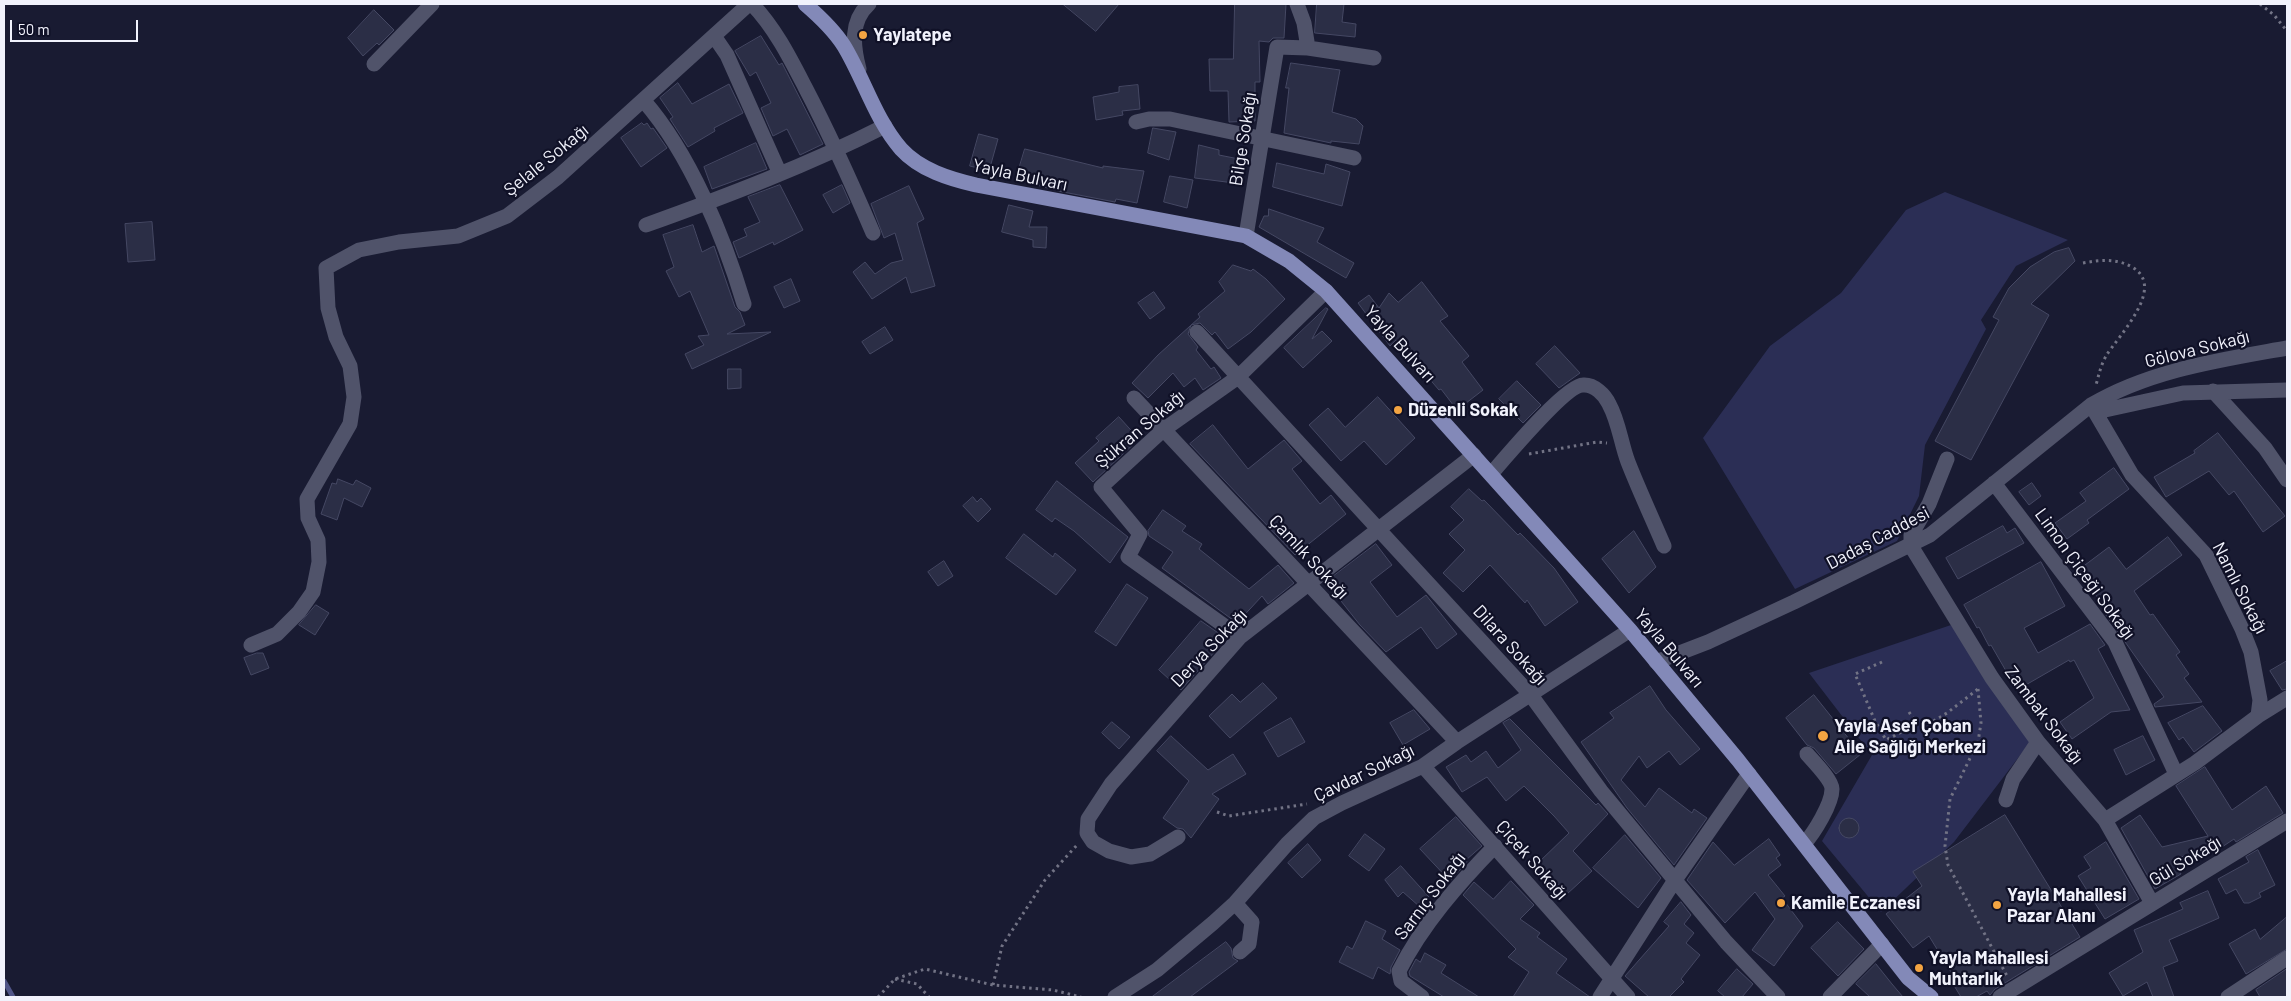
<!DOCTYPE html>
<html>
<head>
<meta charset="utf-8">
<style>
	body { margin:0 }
	#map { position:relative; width:2291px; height:1001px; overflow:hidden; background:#191b32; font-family:Barlow,sans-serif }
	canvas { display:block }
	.frame { position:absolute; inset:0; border:5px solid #f1f2fc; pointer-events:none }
	.scale { position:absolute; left:10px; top:20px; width:128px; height:22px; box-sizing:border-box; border:2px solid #f1f2fc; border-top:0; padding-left:6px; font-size:15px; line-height:18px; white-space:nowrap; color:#f1f2fc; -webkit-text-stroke:4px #101127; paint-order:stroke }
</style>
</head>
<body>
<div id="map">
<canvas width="2291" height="1001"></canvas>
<div class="frame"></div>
<div class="scale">50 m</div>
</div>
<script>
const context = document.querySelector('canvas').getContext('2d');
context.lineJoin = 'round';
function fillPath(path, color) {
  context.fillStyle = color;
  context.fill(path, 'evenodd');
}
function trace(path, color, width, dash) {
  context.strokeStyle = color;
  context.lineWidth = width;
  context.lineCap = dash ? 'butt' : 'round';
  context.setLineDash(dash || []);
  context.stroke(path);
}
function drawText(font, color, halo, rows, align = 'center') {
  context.font = font + ' Barlow,sans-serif';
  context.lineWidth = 4.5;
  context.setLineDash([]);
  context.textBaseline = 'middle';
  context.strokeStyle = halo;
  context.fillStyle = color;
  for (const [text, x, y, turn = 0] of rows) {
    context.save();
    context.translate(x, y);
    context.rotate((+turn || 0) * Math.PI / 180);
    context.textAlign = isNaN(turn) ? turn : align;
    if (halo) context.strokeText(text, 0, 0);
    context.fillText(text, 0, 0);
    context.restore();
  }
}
fillPath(new Path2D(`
	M1945 192 2068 240 2016 266 1981 320 1986 329 1925 445 1919 496 1897 541 1795 589 1703 438 1770 346 1841 293 1906 210Z
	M1951 625 2031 741 1954 842 1881 912 1822 841 1872 755 1809 673Z`), '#2b2e55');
trace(new Path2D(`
	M4 981 13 997`), '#505588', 5);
const building = new Path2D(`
	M1063 4H1119L1096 31Z
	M1235 4H1286L1284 38H1273L1269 42 1259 41 1260 82H1255V121L1229 122 1228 91H1210L1209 59H1233Z
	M1317 4H1344L1342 22 1356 24 1355 37 1315 33Z
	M374 10 394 30 379 45 377 43 363 56 348 38Z
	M761 36 779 65 782 63 823 144 800 155 787 129 773 136 761 108 771 103 756 72 750 76 735 51Z
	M1291 63 1340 70 1332 112 1356 119 1363 126 1359 144 1331 141V143L1284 133 1289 88H1286Z
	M678 83 692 104 729 84 743 113 714 128 715 131 688 147 670 119 673 117 660 98Z
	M1138 85 1140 109 1122 111 1123 115 1096 120 1093 97 1119 92V87Z
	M642 123 644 125 647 123 651 129 653 128 667 148 641 167 621 138Z
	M1153 128 1176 132 1169 160 1148 153Z
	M979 134 998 139 989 171 970 166Z
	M756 143 767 169 712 189 704 167Z
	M1199 145 1219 150V155L1239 159 1234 183 1195 178Z
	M1025 149 1103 168V166L1144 171 1137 203 1116 199 1115 202 1058 191 1016 179Z
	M1277 163 1324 174 1326 164 1350 172 1342 206 1273 187Z
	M1170 176 1193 180 1187 208 1164 202Z
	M780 185 803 230 774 245 773 242 739 258 733 242 747 236 744 229 760 222 748 197Z
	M842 185 850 203 833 213 823 195Z
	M909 186 924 219 917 223 935 286 911 293 906 277 872 299 853 272 865 262 875 274 891 263 903 260 895 233 884 238 871 204Z
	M1009 205 1033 211 1029 227H1047L1046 248 1033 247V240L1002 232Z
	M1269 209 1324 228 1317 242 1354 263 1346 278 1259 227 1264 216H1268Z
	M152 222 155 260 128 262 125 224Z
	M693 225 702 252 714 246 735 307 740 312 745 325 727 334 771 332 692 369 685 354 704 345 698 336 709 335 690 291 679 297 666 271 674 267 663 235Z
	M2069 248 2075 261 2031 304 2049 315 1971 460 1935 441 1999 320 1993 317 2009 288 2030 267 2054 252Z
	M1233 265 1251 271 1253 269 1266 279 1285 299 1251 332 1228 349 1215 332 1212 335 1200 323 1191 325 1188 334 1198 347 1196 350 1211 369 1214 367 1221 378 1203 390 1195 378 1184 387 1173 373 1148 398 1132 383 1158 355 1200 317 1198 314 1225 291 1219 282Z
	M791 279 800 301 784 308 774 287Z
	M1422 282 1448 316 1440 321 1469 356 1462 362 1483 390 1457 410 1441 389 1439 390 1396 340 1390 346 1358 303 1369 295 1379 308 1389 293 1398 302Z
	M1154 292 1165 308 1150 319 1138 303Z
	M1326 308 1328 309 1312 339 1322 331 1332 341 1303 368 1284 348Z
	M885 327 893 340 870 354 862 342Z
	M1555 346 1580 373 1559 388 1536 364Z
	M728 369H741V388L728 389Z
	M1517 381 1541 405 1523 423 1499 399Z
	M1378 397 1415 438 1386 465 1364 441 1341 461 1309 425 1328 408 1345 427Z
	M1119 417 1139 439 1093 482 1075 463 1099 441 1096 438Z
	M1213 425 1248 469 1284 440 1302 461 1292 469 1320 504 1331 495 1346 514 1295 555 1190 444Z
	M2218 433 2285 516 2263 532 2234 491 2229 495 2209 471 2166 497 2154 477 2195 453 2194 451Z
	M2114 468 2129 489 2087 520 2089 523 2067 539 2055 523 2086 501 2080 493Z
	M338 479 353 485 356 480 371 488 362 507 344 498 337 520 321 514 332 483 336 484Z
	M1057 481 1128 537 1110 563 1074 531 1055 518 1052 522 1036 510Z
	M2032 483 2041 496 2029 505 2019 492Z
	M1469 489 1482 501 1484 500 1518 535 1520 533 1554 568 1578 602 1545 626 1527 600 1525 603 1490 565 1463 592 1443 573 1465 550 1449 534 1464 520 1451 507Z
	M973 497 977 502 981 498 991 509 978 522 963 506Z
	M1163 510 1186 526 1182 531 1202 544 1199 549 1249 589 1278 565 1294 583 1268 604 1262 596 1237 623 1162 568 1173 552 1149 536 1148 531Z
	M2003 526 2007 533 2015 528 2024 543 1958 579 1946 558Z
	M1634 531 1656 567 1629 593 1602 559Z
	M1024 534 1053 557 1055 553 1076 570 1056 595 1006 558Z
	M2168 537 2182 555 2134 591 2150 615 2153 614 2180 652 2176 655 2189 674 2184 678 2202 702 2155 707 2154 704 2164 697 2106 615 2110 613 2077 571 2109 547 2126 569Z
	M1376 544 1392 565 1370 582 1397 617 1426 595 1457 634 1437 649 1421 627 1386 652 1360 625 1326 582Z
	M944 561 953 576 938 586 928 572Z
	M2041 562 2065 606 2024 628 2038 653 2090 624 2105 645 2098 649 2130 710 2111 712 2072 739 2060 722 2094 698 2074 660 2070 662 2069 660 2017 690 1991 645 1989 646 1979 627 1977 628 1964 605Z
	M1127 584 1148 598 1116 646 1095 632Z
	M316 605 329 613 315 635 299 625Z
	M1201 621 1224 637 1221 640 1223 642 1181 690 1159 670Z
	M257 653H263L269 668 251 675 244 658Z
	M2287 661V689L2282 690 2270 671Z
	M1263 683 1277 698 1230 738 1209 716 1232 694 1240 702Z
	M1650 686 1666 710 1700 749 1680 765 1669 751 1647 768 1639 756 1621 780 1645 807 1659 788 1692 813 1694 809 1707 818 1674 865 1627 808 1581 742 1614 718 1610 713Z
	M1814 695 1861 754 1836 774 1814 748 1807 745 1786 718Z
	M2203 706 2222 731 2194 752 2183 737 2179 740 2168 723Z
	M1414 710 1430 729 1403 745 1390 723Z
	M1291 718 1305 742 1278 757 1264 733Z
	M1510 719 1596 805 1598 803 1608 814 1573 851 1592 871 1567 894 1538 863 1569 833 1554 816 1524 786 1506 801 1487 777 1462 792 1446 767 1466 755 1471 762 1486 751 1498 768 1521 750 1503 723Z
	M1112 722 1130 737 1119 749 1102 733Z
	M1171 736 1208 770 1233 754 1246 774 1212 794 1219 799 1191 838 1183 829 1177 828 1163 818 1189 781 1157 751Z
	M2143 736 2155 760 2126 775 2114 750Z
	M2205 767 2232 810 2266 786 2283 813 2236 842 2234 839 2222 847 2172 859 2181 874 2155 889 2121 828 2140 815 2162 847 2208 836 2176 786Z
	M2005 815 2080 937 1995 989 1990 995 1987 991 1976 997H1961L1950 979 1954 977 1929 936 1913 948 1886 914 1922 886 1913 872Z
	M1456 817 1482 846 1466 860 1467 862 1450 881 1420 849Z
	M1839 828a10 10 0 1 1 20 0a10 10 0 1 1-20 0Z
	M1365 834 1385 849 1369 871 1349 856Z
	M1625 835 1661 878 1638 908 1593 868Z
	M1769 839 1780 855 1776 858 1781 865 1768 875 1785 896 1782 898 1803 926 1774 966 1752 950 1775 919 1755 892 1725 923 1687 880 1713 842 1734 865Z
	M2106 842 2139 899 2105 919 2078 876 2091 868 2084 857Z
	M1308 844 1321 860 1302 878 1288 863Z
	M2258 850 2275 885 2259 893 2261 897 2249 903H2244L2236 889 2226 894 2218 879 2249 862 2246 857Z
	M1401 866 1429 897 1420 907 1403 892 1398 897 1385 880Z
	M1511 881 1534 905 1520 919 1540 933 1537 937 1567 959 1556 973 1590 997H1513L1529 972 1508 957 1516 949 1463 895 1474 882 1493 899Z
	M2208 891 2219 918 2169 940 2178 961 2163 967 2174 997H2153L2147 982 2123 996 2109 973 2143 952 2134 930 2183 909 2180 903Z
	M1681 902 1691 915 1684 924 1694 933 1686 943 1700 955 1681 979 1684 982 1669 997H1649L1625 976 1669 926 1664 922Z
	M2287 917V949L2246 974 2229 944 2255 929 2260 939Z
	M1366 921 1386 931 1382 939 1400 950 1391 967 1390 974 1378 967 1373 979 1339 962 1347 946 1352 949Z
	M1838 922 1864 949 1838 976 1811 948Z
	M1226 942 1231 948 1233 958 1238 961 1190 997H1152Z
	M1425 953 1446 965 1441 973 1479 997H1444L1410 976 1409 972 1416 959 1420 962Z
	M1876 964 1892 984 1903 997H1870L1856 984Z
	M1737 969 1753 984 1742 997H1725L1718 991Z
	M2287 969V997H2260L2256 990Z`);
fillPath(building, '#2b2e46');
trace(building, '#454863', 1);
trace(new Path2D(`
	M2260 4 2274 15 2287 31
	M2083 263C2100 260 2116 258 2132 267 2167 287 2119 335 2106 356 2101 365 2099 374 2096 385
	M1529 454 1597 442 1607 443
	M1882 662 1855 674 1875 721 1886 740 1917 724
	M1978 689 1981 723 1978 742 1950 799 1945 846 1948 865 2007 976
	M1909 712 1917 724 1925 726 1947 713 1978 689
	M1217 812 1229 816 1307 804
	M895 979 917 984 929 997
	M993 985 1002 946 1045 880 1077 845
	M878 997 895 979 925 969 993 985 1053 990 1081 997`), '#727385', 3, [2.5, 4]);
trace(new Path2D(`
	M752 4C775 28 790 58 805 87 830 135 852 184 873 233
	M1297 4 1304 23 1308 48
	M714 36 727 55 780 174
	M374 64 432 4
	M859 69C853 46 850 21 869 4
	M644 101C690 154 724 237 744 304
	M1136 122 1149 119H1170L1354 158
	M646 225C727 196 808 165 885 126
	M1246 236 1277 47 1308 48 1374 58
	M1197 332 1530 694 1601 791 1726 942 1778 997
	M2213 391 2265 448 2287 480
	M1134 398 1457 742
	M2091 405 2132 475 2206 555 2242 629 2251 652 2260 700 2258 716 2195 763 2105 820
	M2096 412 2183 393 2287 390
	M1947 459 1929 504 1911 535V546L1992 678 2038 742 2105 820 2152 903
	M1491 474C1505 458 1566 385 1583 385 1594 384 1605 395 1609 404 1619 422 1621 444 1628 462 1639 490 1652 518 1664 546
	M1994 483 2115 642 2176 774
	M1240 637 1128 557 1140 534 1101 487 1163 430 1238 377 1326 291
	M251 645 277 634 299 612 313 592 319 562 318 540 308 518 307 499 350 424 354 397 350 366 336 337 328 308 326 268 359 250 399 242 458 236 507 216 558 177 749 4
	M1656 662 1708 642 1794 602 1930 535 2091 405C2150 370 2221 360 2287 348
	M2258 716 2287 698
	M1423 766 1628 997
	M2006 800 2013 779 2038 742
	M1178 837 1150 854 1131 857 1109 851 1093 842 1087 833 1088 819 1111 784 1240 637 1474 455
	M1804 844C1814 833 1832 804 1832 789 1832 780 1813 761 1807 754
	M1235 903 1252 922 1249 944 1240 952
	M1115 997 1157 970 1213 923 1235 903 1287 844 1314 818 1342 803 1423 766 1457 742 1630 630
	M1422 997 1401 981 1399 971C1422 925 1459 883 1495 846
	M1600 997 1675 880 1749 774
	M1830 997 1882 944
	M2000 997 2287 821
	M2228 997 2287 958`), '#50536a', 15);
trace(new Path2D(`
	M805 4C819 16 834 30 844 46 864 79 875 119 901 149 920 170 950 179 976 185L1246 236 1289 261 1326 291 1630 630 1738 760 1908 978 1931 997`), '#8389b8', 15);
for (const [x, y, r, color] of [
	[863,35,5,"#f3a442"],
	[1398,410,5,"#f3a442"],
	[1823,736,6,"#f3a442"],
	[1781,903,5,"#f3a442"],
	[1997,905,5,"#f3a442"],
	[1919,968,5,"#f3a442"]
]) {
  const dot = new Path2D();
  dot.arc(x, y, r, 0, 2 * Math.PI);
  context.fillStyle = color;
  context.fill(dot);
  trace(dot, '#101127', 2);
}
drawText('bold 18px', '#f1f2fc', '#101127', [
	["Yaylatepe",873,35],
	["Düzenli Sokak",1408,410],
	["Yayla Asef Çoban",1834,726],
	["Aile Sağlığı Merkezi",1834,747],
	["Yayla Mahallesi",2007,895],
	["Pazar Alanı",2007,916],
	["Kamile Eczanesi",1791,903],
	["Yayla Mahallesi",1929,958],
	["Muhtarlık",1929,979]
], 'left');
drawText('18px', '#f1f2fc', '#101127', [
	["Bilge Sokağı",1243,139,-81],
	["Şelale Sokağı",546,160,-39],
	["Yayla Bulvarı",1020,175,12],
	["Yayla Bulvarı",1400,344,48],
	["Gölova Sokağı",2197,349,-14],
	["Şükran Sokağı",1140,429,-40],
	["Dadaş Caddesi",1878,538,-28],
	["Çamlık Sokağı",1309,557,47],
	["Limon Çiçeği Sokağı",2085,574,54],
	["Namlı Sokağı",2240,588,63],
	["Dilara Sokağı",1510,645,48],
	["Derya Sokağı",1209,648,-46],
	["Yayla Bulvarı",1669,648,50],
	["Zambak Sokağı",2044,715,53],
	["Çavdar Sokağı",1364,773,-26],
	["Çiçek Sokağı",1532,860,49],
	["Gül Sokağı",2185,861,-31],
	["Sarnıç Sokağı",1430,896,-53]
]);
</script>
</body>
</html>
